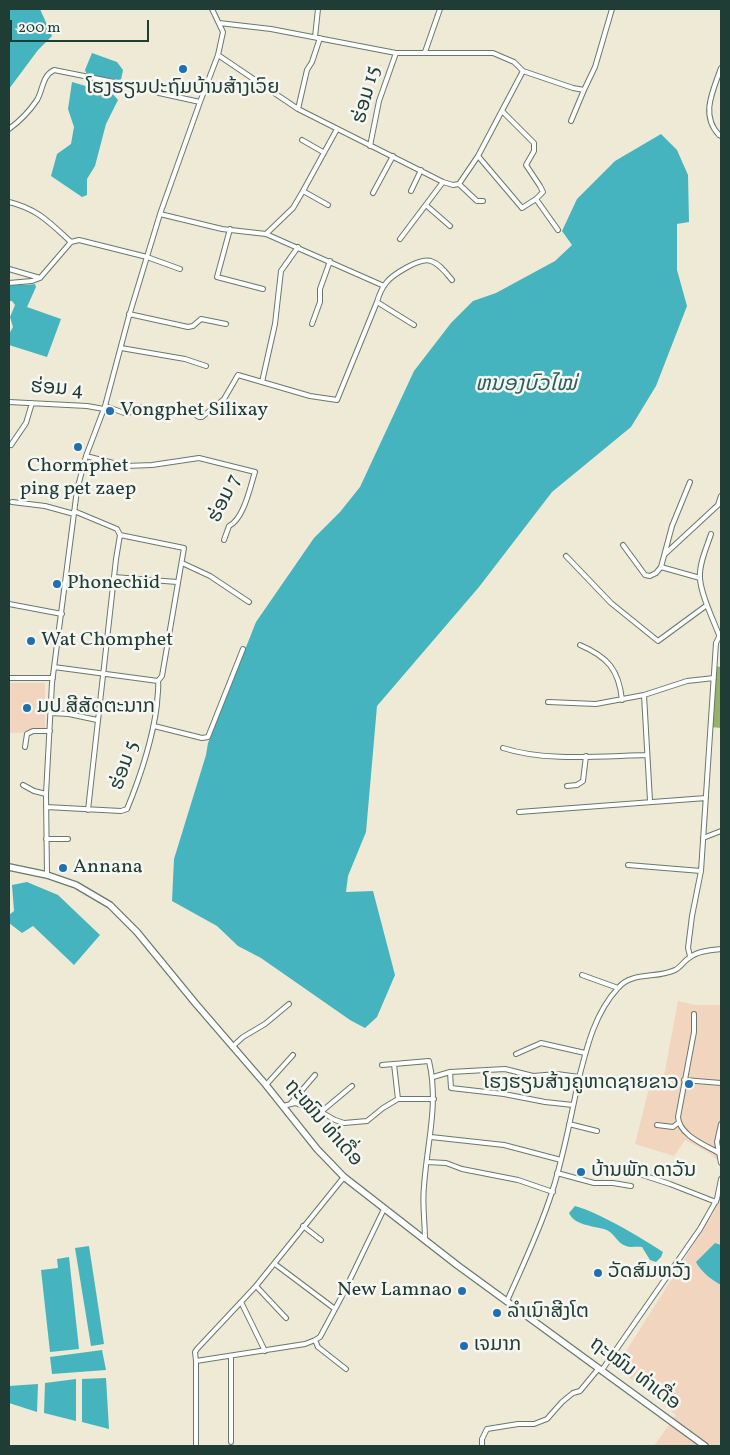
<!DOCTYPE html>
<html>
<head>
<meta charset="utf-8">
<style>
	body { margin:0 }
	#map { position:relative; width:730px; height:1455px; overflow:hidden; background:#eeead5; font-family:Vollkorn,serif }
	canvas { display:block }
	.frame { position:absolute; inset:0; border:10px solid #1f3d34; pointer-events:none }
	.scale { position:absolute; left:10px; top:20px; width:139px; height:22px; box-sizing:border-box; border:2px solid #1f3d34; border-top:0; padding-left:6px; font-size:15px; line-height:18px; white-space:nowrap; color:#1f3d34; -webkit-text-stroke:4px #f6f6f2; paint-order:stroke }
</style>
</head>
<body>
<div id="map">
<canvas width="730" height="1455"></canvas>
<div class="frame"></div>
<div class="scale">200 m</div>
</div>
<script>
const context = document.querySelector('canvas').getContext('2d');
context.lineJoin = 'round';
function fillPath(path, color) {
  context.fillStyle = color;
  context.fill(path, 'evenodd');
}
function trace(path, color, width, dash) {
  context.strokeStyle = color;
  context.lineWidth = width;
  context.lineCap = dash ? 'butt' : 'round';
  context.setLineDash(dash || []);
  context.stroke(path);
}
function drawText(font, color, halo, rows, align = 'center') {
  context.font = font + ' Vollkorn,"Noto Sans Lao",serif';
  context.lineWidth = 5;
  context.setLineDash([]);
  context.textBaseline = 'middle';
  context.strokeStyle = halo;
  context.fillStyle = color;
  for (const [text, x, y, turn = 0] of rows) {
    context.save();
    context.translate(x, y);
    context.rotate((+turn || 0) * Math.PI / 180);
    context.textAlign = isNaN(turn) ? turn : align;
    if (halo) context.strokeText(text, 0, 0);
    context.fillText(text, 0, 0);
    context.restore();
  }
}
fillPath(new Path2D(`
	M9 683H45V732L9 733Z
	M678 1001 695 1005H721V1125L718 1141 721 1159H716L709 1153 685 1140 674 1156 635 1144 648 1092 664 1076Z
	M721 1183V1446H654L676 1415 616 1367 714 1212Z`), '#f2d5be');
fillPath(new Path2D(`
	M715 666 721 667V728L711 727Z`), '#95b366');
fillPath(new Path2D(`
	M9 9H40L52 36 38 50 9 89Z
	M92 53 117 62 123 70 121 80 87 75 85 70Z
	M72 82 113 94 118 100 106 124 95 166 87 179V195L82 197 51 176 57 154 71 144 74 127 68 109Z
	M661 134 677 150 688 175 689 222 677 224V270L687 306 656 386 631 427 552 492 479 587 377 706 366 832 348 876 346 892 373 891 395 975 377 1017 365 1028 350 1020 261 958 238 946 217 926 172 901 174 859 206 755 208 743 256 622 314 538 340 512 360 487 414 371 451 323 473 301 496 293 555 261 572 245 562 231 577 199 615 161Z
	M9 283C18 283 25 286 35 284L36 287 27 307 61 319 47 357 9 345V334L13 327 10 317 15 305 12 301H9Z
	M27 882 58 895 100 935 74 965 33 926 22 933 9 923V915L14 911 12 885Z
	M575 1206C600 1213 640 1237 663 1252L661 1257 656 1262 650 1260 642 1247C636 1246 631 1248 626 1246 616 1243 615 1232 604 1229 593 1226 574 1225 569 1213Z
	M715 1243 721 1245V1285C712 1280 701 1272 696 1262Z
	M89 1246 104 1344 91 1346 75 1248Z
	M69 1257 79 1349 50 1352 41 1270 58 1268 57 1259Z
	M102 1350 106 1370 52 1374 50 1357Z
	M106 1378 109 1429 82 1422V1379Z
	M76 1379V1421L44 1413 45 1383Z
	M38 1384 37 1412 9 1403V1386Z`), '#45b4be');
const minor = new Path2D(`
	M219 23 271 29 396 53H493L514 62 523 71 573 88 584 90
	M315 37 318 9
	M425 52 440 9
	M218 55 298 109 443 182 453 185 459 184 478 156 523 71
	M721 68C713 91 700 115 719 135L721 136
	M298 109 307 70 312 62 320 38
	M571 121 584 90 595 67 612 9
	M9 129C20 121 29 112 37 100 43 90 42 76 54 70L149 89 159 93 200 102
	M302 140 323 152
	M370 146 379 101 396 53
	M478 156 522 208 536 199 543 192 540 186 526 165 534 151V143L502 111
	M459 184 477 201H483
	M411 191 421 170
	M373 193 393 156
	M536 199 558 230
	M9 202C38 209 50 223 71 242L79 240 147 257 180 269
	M328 205 303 191 337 129
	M427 206 450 226
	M160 214 222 229 266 234 384 286
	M230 229 217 277 263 289
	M266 234 293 208 303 191
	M400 239 443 182
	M9 269 40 278
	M9 283 32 281 40 278 71 242
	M129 314 188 327 193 326 201 319 226 324
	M312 324 320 302V289L330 261
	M414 325 377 302C379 295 382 288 386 283 392 275 420 257 431 261 440 264 446 273 452 280
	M121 348 185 359 206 366
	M262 382 275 324 281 271 298 247
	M9 402 87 406 104 409
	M105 406 127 414 139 407 166 414 178 405 199 417H202L224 399 238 375 310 396 337 400 377 302
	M11 445 26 423 32 403
	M86 456 125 466 152 465 199 458 255 472C250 487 244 519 229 526L224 540
	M12 502 45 506 74 514
	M74 511 117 529 120 535
	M711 534C707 547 699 563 700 577 700 593 713 619 719 635
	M623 545 645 575 650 576 656 573 661 567 672 526 690 482
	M665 554 718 505 721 496
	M566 556 611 603 658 641 707 605
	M182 563 210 576 249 602
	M661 567 700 578
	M114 577 177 582
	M9 604 62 614
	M580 645C608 657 619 670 622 700
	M54 667 158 681
	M9 678H53
	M644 695 650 801
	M548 702 596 704 644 695 687 681 714 678
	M51 713 69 714 97 720
	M154 726 202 738 208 737 243 649
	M25 747 27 734 33 731H50
	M503 748C546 762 602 756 647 755
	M23 785 34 791 46 794
	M567 786 577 785 583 781 586 756
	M46 807 121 811 127 809C141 775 152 742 157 705 157 697 159 689 158 681
	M88 810 116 559 120 535 184 548 162 676 158 681
	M519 812 706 798
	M703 838 721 831
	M46 839H68
	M628 865 701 871
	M47 875 46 794 52 683 77 490 86 456 105 406 129 316 160 214 200 102 218 55 223 32 212 9
	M690 956 688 948 692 916 701 871 716 643 721 633
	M582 975 618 988
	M694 1014V1032L678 1117C679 1135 705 1145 719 1153
	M232 1047 243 1037 265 1024 289 1004
	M516 1054 541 1043 585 1053
	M382 1065 429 1061C439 1104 427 1143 424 1186 422 1204 425 1222 425 1240
	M450 1072 451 1088 504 1094 545 1102 573 1105
	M433 1077 450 1072 505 1069 533 1076 557 1074 579 1077
	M684 1080 721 1083
	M266 1085 293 1055
	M398 1099H434
	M291 1103 315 1075
	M283 1106 295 1103 316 1109 335 1120 344 1123 367 1121 383 1108 398 1099 394 1064
	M321 1112 352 1086
	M569 1124 597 1131
	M721 1124 717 1142 721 1163
	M657 1125 673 1127 678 1123
	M431 1137 504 1145 561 1160
	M427 1162 446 1163 462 1169 518 1180 553 1192
	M630 1171 670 1184 716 1202
	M557 1173 594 1183H613L631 1186
	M303 1226 321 1240
	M275 1264 335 1309
	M256 1286 286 1318
	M507 1301C523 1265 540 1230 552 1192 564 1155 571 1116 579 1078 587 1046 595 1013 618 988 632 971 657 979 675 970 680 968 684 961 689 958 697 951 711 950 721 949
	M241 1302 265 1351
	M315 1340 318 1347 346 1369
	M231 1357V1442
	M196 1361 195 1352 197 1349 256 1286 344 1177
	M602 1370 700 1229 717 1199 721 1179
	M196 1446V1361L305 1344 315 1340 320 1337 342 1296 384 1209
	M482 1446V1439L487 1429 518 1424H534L547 1419 562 1402 573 1393 580 1391 599 1368`);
const primary = new Path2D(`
	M9 867 47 875 76 885 110 905 137 932 196 1004 266 1085 317 1149 344 1177 457 1265 705 1446`);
trace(minor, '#677a6c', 6);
trace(primary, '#677a6c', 8);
trace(minor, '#fff', 4);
trace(primary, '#fff', 5.5);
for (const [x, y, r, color] of [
	[183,69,5,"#1f6fb2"],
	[110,411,5,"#1f6fb2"],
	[78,447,5,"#1f6fb2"],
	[57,584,5,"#1f6fb2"],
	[31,641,5,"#1f6fb2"],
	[27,708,5,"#1f6fb2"],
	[63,868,5,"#1f6fb2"],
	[689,1084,5,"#1f6fb2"],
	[581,1172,5,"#1f6fb2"],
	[598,1273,5,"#1f6fb2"],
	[462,1291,5,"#1f6fb2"],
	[497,1313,5,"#1f6fb2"],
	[464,1346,5,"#1f6fb2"]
]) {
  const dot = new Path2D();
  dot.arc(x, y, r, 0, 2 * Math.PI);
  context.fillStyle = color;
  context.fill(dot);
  trace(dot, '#f6f6f2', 2);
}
drawText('20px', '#1f3d34', '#f6f6f2', [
	["ໂຮງຮຽນປະຖົມບ້ານສ້າງເວົຍ",183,89,"center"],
	["Vongphet Silixay",120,411],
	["Chormphet",78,467,"center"],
	["ping pet zaep",78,490,"center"],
	["Phonechid",67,584],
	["Wat Chomphet",41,641],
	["ມປ ສີສັດຕະນາກ",37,708],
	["Annana",73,868],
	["ໂຮງຮຽນສ້າງຄູຫາດຊາຍຂາວ",679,1084,"right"],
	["ບ້ານພັກ ດາວັນ",591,1172],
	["ວັດສົມຫວັງ",608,1273],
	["New Lamnao",452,1291,"right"],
	["ລຳເນົາສີງໂຕ",507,1313],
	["ເຈມາກ",474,1346]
], 'left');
drawText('20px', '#1f3d34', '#f6f6f2', [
	["ຮ່ອມ 15",368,95,-75],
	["ຮ່ອມ 4",57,390,4],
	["ຮ່ອມ 7",226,499,-65],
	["ຮ່ອມ 5",126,766,-71],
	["ຖະໝົນ ທ່າເດື່ອ",322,1124,49],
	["ຖະໝົນ ທ່າເດື່ອ",634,1375,37]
]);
drawText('italic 21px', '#2a615d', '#f6f6f2', [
	["ຫນອງບົວໄໝ່",526,386]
]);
</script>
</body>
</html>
